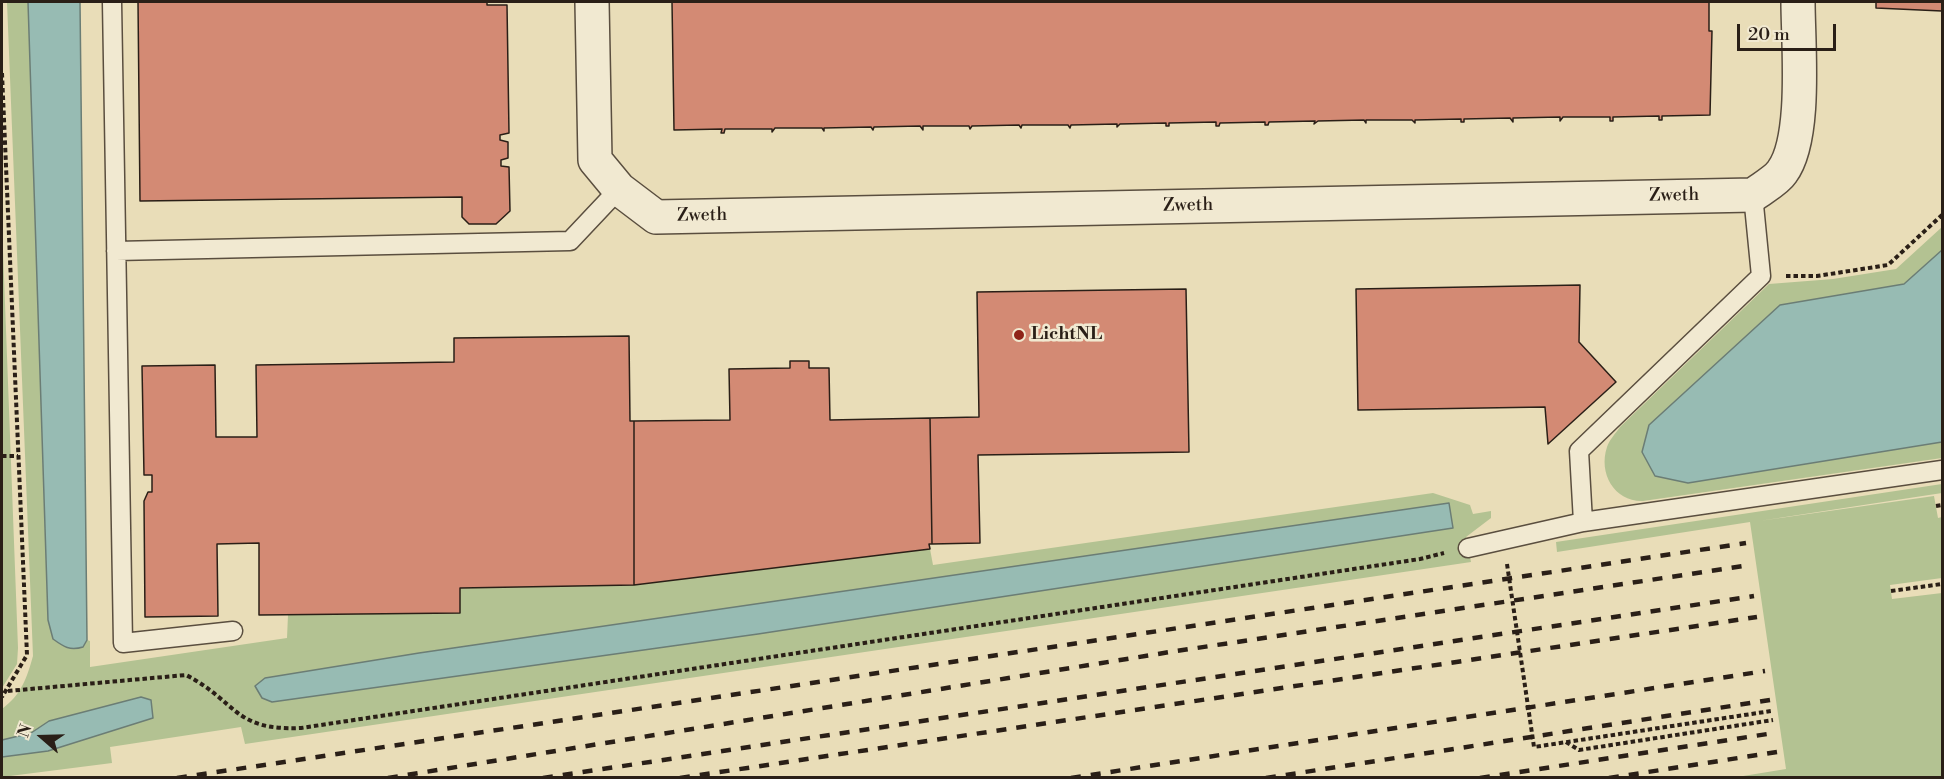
<!DOCTYPE html>
<html>
<head>
<meta charset="utf-8">
<style>
	body { margin:0 }
	#map { position:relative; width:1944px; height:779px; overflow:hidden; background:#e9ddb8; font-family:"Libre Bodoni",serif }
	canvas { display:block }
	.frame { position:absolute; inset:0; border:3px solid #2a1f17; pointer-events:none }
	.north { position:absolute; left:12px; top:707px; width:60px; height:60px; -webkit-text-stroke:4px #f1e9d1; paint-order:stroke; rotate:290deg; font-size:16px; font-weight:700; line-height:24px; text-align:center; color:#2a1f17 }
	.north::after { content:''; display:block; margin:auto; width:21px; height:27px; background:#2a1f17; clip-path:polygon(50% 0,100% 100%,50% 72%,0 100%) }
	.scale { position:absolute; left:1737px; top:24px; width:99px; height:27px; box-sizing:border-box; border:3px solid #2a1f17; border-top:0; padding-left:8px; font-size:18px; line-height:21px; white-space:nowrap; color:#2a1f17; -webkit-text-stroke:4px #f1e9d1; paint-order:stroke }
</style>
</head>
<body>
<div id="map">
<canvas width="1944" height="779"></canvas>
<div class="frame"></div>
<div class="north">N</div>
<div class="scale">20 m</div>
</div>
<script>
const context = document.querySelector('canvas').getContext('2d');
context.lineJoin = 'round';
function fillPath(path, color) {
  context.fillStyle = color;
  context.fill(path, 'evenodd');
}
function trace(path, color, width, dash) {
  context.strokeStyle = color;
  context.lineWidth = width;
  context.lineCap = dash ? 'butt' : 'round';
  context.setLineDash(dash || []);
  context.stroke(path);
}
function drawText(font, color, halo, rows, align = 'center') {
  context.font = font + ' "Libre Bodoni",serif';
  context.lineWidth = 5;
  context.setLineDash([]);
  context.textBaseline = 'middle';
  context.strokeStyle = halo;
  context.fillStyle = color;
  for (const [text, x, y, turn = 0] of rows) {
    context.save();
    context.translate(x, y);
    context.rotate((+turn || 0) * Math.PI / 180);
    context.textAlign = isNaN(turn) ? turn : align;
    if (halo) context.strokeText(text, 0, 0);
    context.fillText(text, 0, 0);
    context.restore();
  }
}
fillPath(new Path2D(`
	M7 2H28L48 620 83 647 87 640 90 641V667L287 638 288 615 460 613V588L634 585 930 549 933 565 1433 493 1470 505 1473 514 1491 511V518L1466 537 1471 562 245 744 241 727 110 747 112 763 2 777V709C21 695 27 678 33 656Z
	M2 224 18 648 17 664 2 688Z
	M1942 227V250L1904 284 1780 305 1688 483 1942 442V458L1643 501C1615 502 1598 474 1607 447 1609 440 1616 433 1620 427L1769 284 1833 279 1896 269Z
	M1942 484V493L1759 521 1934 496 1938 518 1942 517V578L1890 585 1892 599 1942 593V777H1737L1786 769 1750 522 1557 552 1556 542Z`), '#b3c292');
const water = new Path2D(`
	M28 2H80L87 640 83 647C70 651 64 647 53 639L48 620Z
	M1942 250V442L1688 483 1655 476 1642 452 1649 425 1780 305 1904 284Z
	M1449 503 1453 528 758 634 272 702 262 698 255 686 265 678 419 653Z
	M141 697 151 700 153 718 48 751 2 757V740L31 733 49 721Z`);
fillPath(water, '#97bbb3');
trace(water, '#6b7d75', 1.5);
const building = new Path2D(`
	M138 2H487V5H507L509 133 500 135V140L508 142V158L501 160V166L509 167 510 211 496 224H469L462 217V197L140 201Z
	M672 2H1709V31H1712L1710 115 1662 116V120H1659V116L1613 117V121H1610V117H1563L1560 121V117L1513 118V122L1510 118 1464 119V122H1461V119L1415 120V123L1412 120H1366V123L1364 120 1318 121 1314 124 1315 121 1269 122 1268 125H1265V122L1220 123 1219 126H1216V122L1169 123V126H1166V123L1120 124 1117 127V124L1071 125 1070 128 1068 125H1022L1021 128 1019 125 972 126 970 129 969 126H923V130L920 126 874 127 873 130 871 127 824 128V131L822 128H775L772 132V129H725L724 133H721L722 129 674 130Z
	M1876 2H1942V11L1876 8Z
	M1580 285 1579 342 1616 382 1548 444 1545 407 1358 410 1356 289Z
	M1186 289 1189 452 978 455 980 543 932 544 930 418 979 417 977 292Z
	M629 336 630 421H634V585L460 588V613L259 615V543L217 544 218 616 145 617 144 501 148 492H152V475H144L142 366 215 365 216 437H257L256 365 454 362V338Z
	M790 361H809V368H829L830 420 930 418 932 544H929L930 549 634 585V421L730 420 729 369 790 368Z`);
fillPath(building, '#d38a74');
trace(building, '#2a1f17', 1.5);
const service = new Path2D(`
	M112 2 123 643 233 631
	M116 251 570 241 619 189
	M1583 522 1579 451 1761 276 1753 195
	M1468 548 1583 522 1942 470`);
const minor = new Path2D(`
	M592 2 595 160 619 189 656 217 1753 195C1762 188 1776 181 1782 172 1807 139 1798 43 1798 2`);
trace(service, '#5a4e3f', 21);
trace(minor, '#5a4e3f', 36);
trace(new Path2D(`
	M2 73 27 655 2 697
	M1786 276H1817L1888 265 1942 215
	M2 456H18
	M1936 506 1942 505
	M1507 564 1534 747 1771 711
	M1891 591 1942 584
	M8 691 186 675C238 702 233 731 301 728L1420 559 1444 553
	M1566 742 1579 750 1773 720`), '#2a1f17', 4, [4.5, 3]);
trace(service, '#f1e9d1', 18);
trace(minor, '#f1e9d1', 33);
trace(new Path2D(`
	M177 778 1746 543
	M388 778 1170 652 1750 565
	M543 778 1754 596
	M680 778 1757 617
	M1071 778 1765 671
	M1266 778 1770 700
	M1480 778 1774 733
	M1609 778 1777 752`), '#2a1f17', 4.5, [10, 10]);
for (const [x, y, r, color] of [
	[1019,335,6,"#8f2418"]
]) {
  const dot = new Path2D();
  dot.arc(x, y, r, 0, 2 * Math.PI);
  context.fillStyle = color;
  context.fill(dot);
  trace(dot, '#f1e9d1', 2);
}
drawText('18px', '#2a1f17', '#f1e9d1', [
	["Zweth",1674,196,-1],
	["Zweth",1188,206,-1],
	["Zweth",702,216,-1]
]);
drawText('bold 18px', '#2a1f17', '#f1e9d1', [
	["LichtNL",1031,335]
], 'left');
</script>
</body>
</html>
